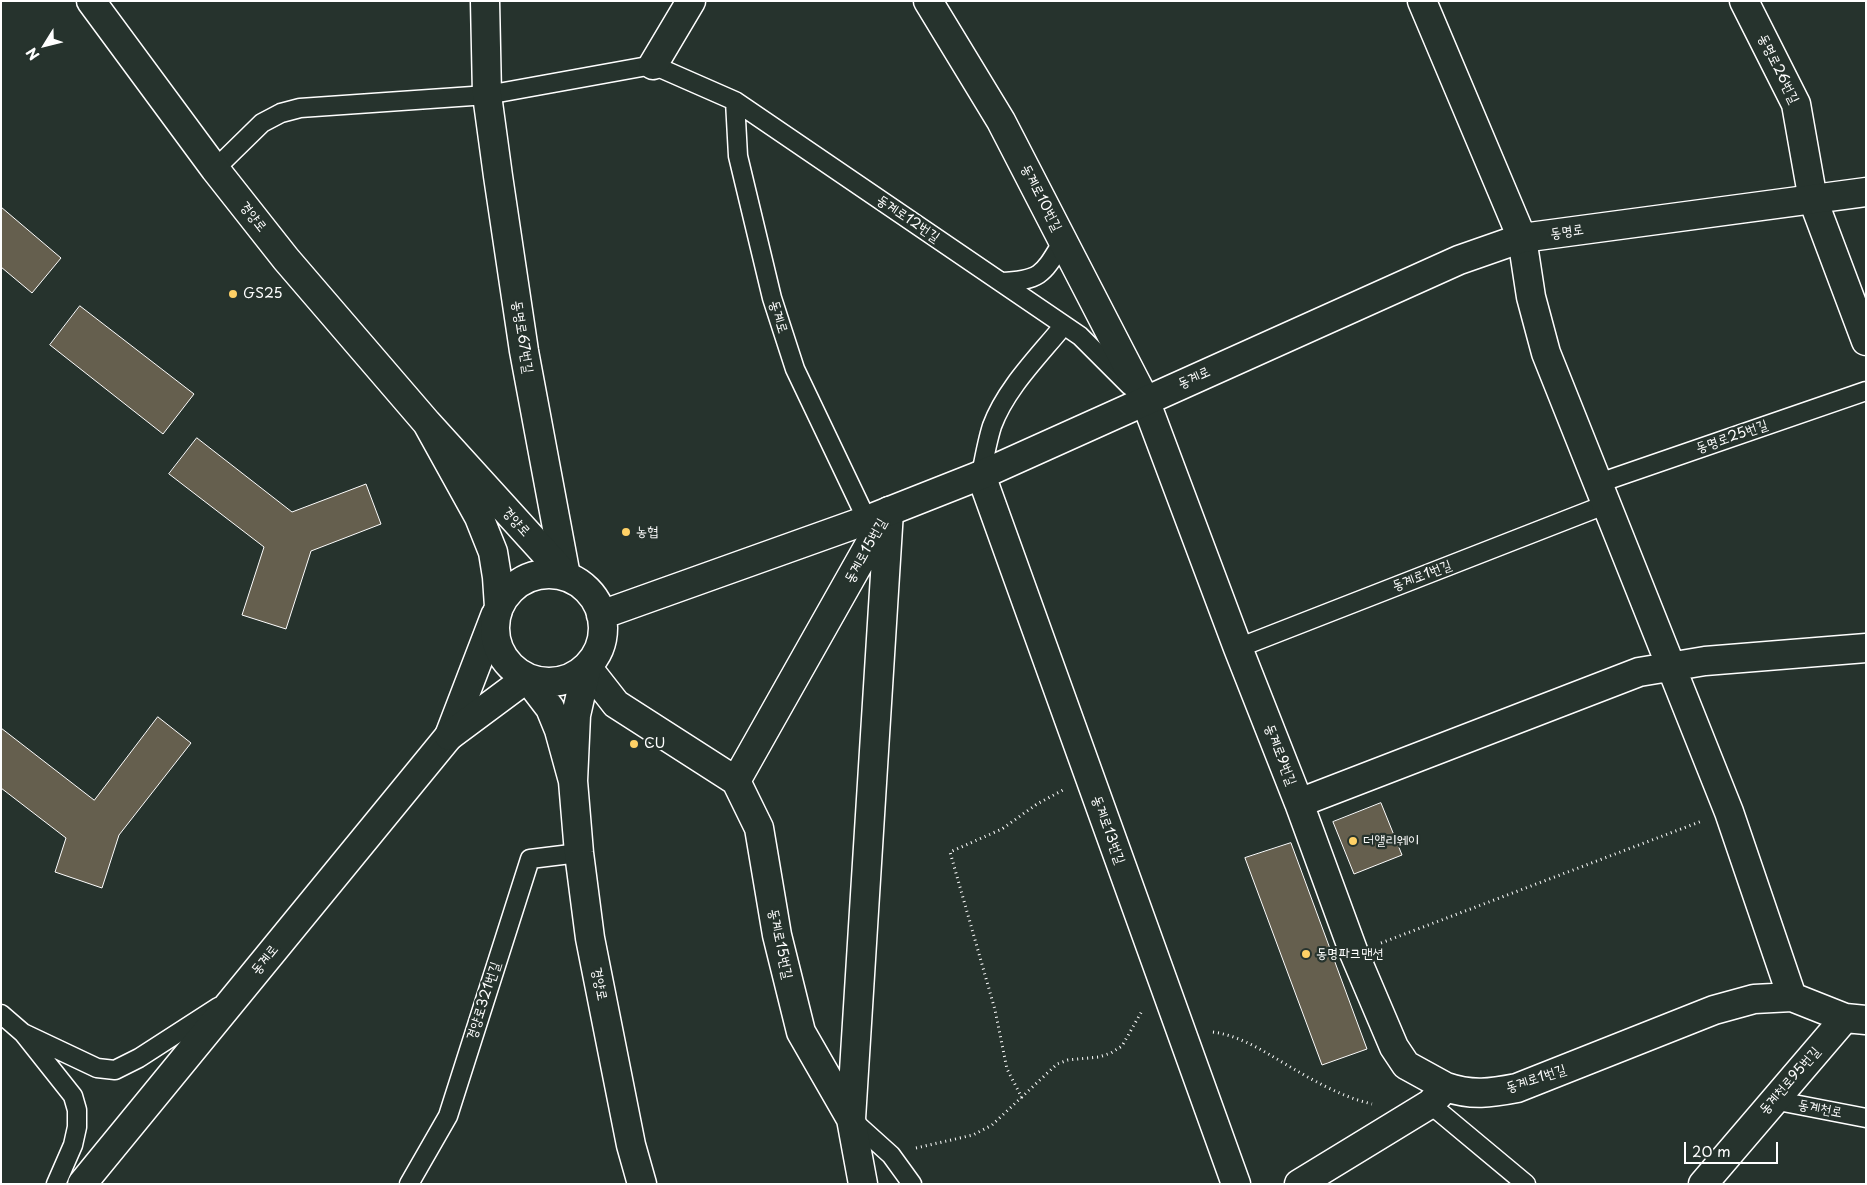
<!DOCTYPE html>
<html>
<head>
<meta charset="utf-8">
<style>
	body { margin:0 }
	#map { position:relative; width:1867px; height:1185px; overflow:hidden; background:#26332d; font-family:"Playpen Sans",sans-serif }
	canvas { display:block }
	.frame { position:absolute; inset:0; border:2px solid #fff; pointer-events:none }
	.north { position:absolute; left:20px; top:20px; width:50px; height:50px; -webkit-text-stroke:4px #26332d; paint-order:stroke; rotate:234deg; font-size:14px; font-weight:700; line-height:20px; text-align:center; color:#fff }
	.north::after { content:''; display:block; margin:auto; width:18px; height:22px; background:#fff; clip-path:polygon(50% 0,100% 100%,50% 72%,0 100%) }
	.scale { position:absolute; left:1684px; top:1142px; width:94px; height:22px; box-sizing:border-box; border:2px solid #fff; border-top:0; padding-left:6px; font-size:15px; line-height:18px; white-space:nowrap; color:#fff; -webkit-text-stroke:4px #26332d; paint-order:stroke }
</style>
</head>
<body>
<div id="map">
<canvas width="1867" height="1185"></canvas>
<div class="frame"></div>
<div class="north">N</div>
<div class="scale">20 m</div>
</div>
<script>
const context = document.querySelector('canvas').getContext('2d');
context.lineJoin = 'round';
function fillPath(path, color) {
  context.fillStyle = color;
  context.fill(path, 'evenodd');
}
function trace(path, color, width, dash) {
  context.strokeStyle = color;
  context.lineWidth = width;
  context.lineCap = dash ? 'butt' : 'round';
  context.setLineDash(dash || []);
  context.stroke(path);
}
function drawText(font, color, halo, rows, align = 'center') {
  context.font = font + ' "Playpen Sans","Poor Story",sans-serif';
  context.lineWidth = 4.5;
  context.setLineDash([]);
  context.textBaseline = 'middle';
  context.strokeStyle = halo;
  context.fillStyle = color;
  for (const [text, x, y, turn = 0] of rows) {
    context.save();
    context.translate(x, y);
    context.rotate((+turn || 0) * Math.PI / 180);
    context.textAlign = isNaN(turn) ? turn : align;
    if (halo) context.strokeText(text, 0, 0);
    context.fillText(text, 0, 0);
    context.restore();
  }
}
const building = new Path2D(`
	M1 207 61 258 32 293 1 267Z
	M80 306 194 394 163 434 50 345Z
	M197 438 292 512 366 484 381 524 311 551 286 629 242 615 264 547 169 474Z
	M158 717 191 743 119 835 102 888 55 872 66 838 1 788V728L94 800Z
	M1381 803 1402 855 1354 874 1333 822Z
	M1291 843 1367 1049 1322 1065 1245 858Z`);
fillPath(building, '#655f4e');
trace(building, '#fff', 1);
const service = new Path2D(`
	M735 101 738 156 772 298 795 369 867 520
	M215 169 262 123 281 113 300 108 487 95 653 65 735 101 1080 336 1130 386
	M1001 282C1042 280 1043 274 1063 241
	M981 475C984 459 987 442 992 426 1006 388 1039 356 1064 325
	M1599 483 1866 391
	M1238 648 1607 504
	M1 1014 23 1033
	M1773 1100 1866 1118
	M1430 1104 1526 1184
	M851 1119 891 1155 912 1184
	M56 1184 73 1145 77 1127V1110L73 1096 23 1033 97 1068 115 1070 139 1058 218 1007
	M409 1184 448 1116 530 859 579 853`);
const minor = new Path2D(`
	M485 1 487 95 498 176 524 351 566 576
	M928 1 1001 121 1145 400 1238 648 1299 803 1354 953 1394 1047 1406 1065 1446 1087
	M1744 1 1796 104 1813 200 1866 341
	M653 65 691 1
	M1522 238 1531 297 1546 353 1729 812 1792 997
	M981 475 1236 1184
	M587 667 616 704 736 781
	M736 781 759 828 777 935 801 1032 851 1119
	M736 781 885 517
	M1299 803 1639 672 1705 661 1866 648
	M82 1184 449 736 495 616
	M863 1184 851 1119 889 511
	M1299 1184 1430 1104 1446 1087C1472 1096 1491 1093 1517 1088L1714 1010 1754 999 1792 997 1845 1018 1866 1020
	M1703 1184 1845 1018`);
const tertiary = new Path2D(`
	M91 1 215 169 286 259 427 423
	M1422 1 1522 238
	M495 628a54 54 0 1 1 108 0a54 54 0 1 1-108 0Z
	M499 607 497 577 493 552 479 517 427 423 566 576
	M601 615 867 520 981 475 1459 260 1522 238 1866 192
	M449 736 527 678 550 708 559 730 573 781 576 715 587 667
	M573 781 579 853 590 938 631 1145 642 1184`);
trace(service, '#fff', 21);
trace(minor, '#fff', 31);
trace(tertiary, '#fff', 31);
trace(new Path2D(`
	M1381 943 1702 821
	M1213 1032C1241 1036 1263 1051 1287 1065 1314 1081 1342 1097 1372 1104
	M1022 1098 1007 1069 995 1010 950 852 1002 829 1037 804 1063 790
	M916 1148 973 1135 992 1125 1057 1064 1068 1060 1099 1057 1111 1053 1122 1046 1142 1011`), '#fff', 3, [1, 4]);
trace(service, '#26332d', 18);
trace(minor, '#26332d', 28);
trace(tertiary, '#26332d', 28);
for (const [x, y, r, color] of [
	[233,294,5,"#ffd166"],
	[626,532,5,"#ffd166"],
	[634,744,5,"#ffd166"],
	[1353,841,5,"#ffd166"],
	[1306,954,5,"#ffd166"]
]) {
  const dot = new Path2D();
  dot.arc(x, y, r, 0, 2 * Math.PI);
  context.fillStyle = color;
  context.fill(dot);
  trace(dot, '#26332d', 2);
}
drawText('14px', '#fff', '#26332d', [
	["동명로26번길",1778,69,64],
	["동계로10번길",1041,198,63],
	["경양로",253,217,52],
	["동계로12번길",908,219,34],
	["동명로",1567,232,-8],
	["동계로",778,317,73],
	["동명로67번길",522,337,81],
	["동계로",1194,378,-24],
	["동명로25번길",1732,437,-19],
	["경양로",516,522,48],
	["동계로15번길",866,551,-61],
	["동계로1번길",1422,576,-21],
	["동계로9번길",1280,755,69],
	["동계로13번길",1108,830,70],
	["동계로15번길",780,944,78],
	["동계로",265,960,-51],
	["경양로",599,984,79],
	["경양로321번길",484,1001,-72],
	["동계로1번길",1536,1079,-18],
	["동계천로95번길",1790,1081,-49],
	["동계천로",1820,1109,11]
]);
drawText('14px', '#fff', '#26332d', [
	["GS25",243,294],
	["농협",636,532],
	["CU",644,744],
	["더앨리웨이",1363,841],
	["동명파크맨션",1316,954]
], 'left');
</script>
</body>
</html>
